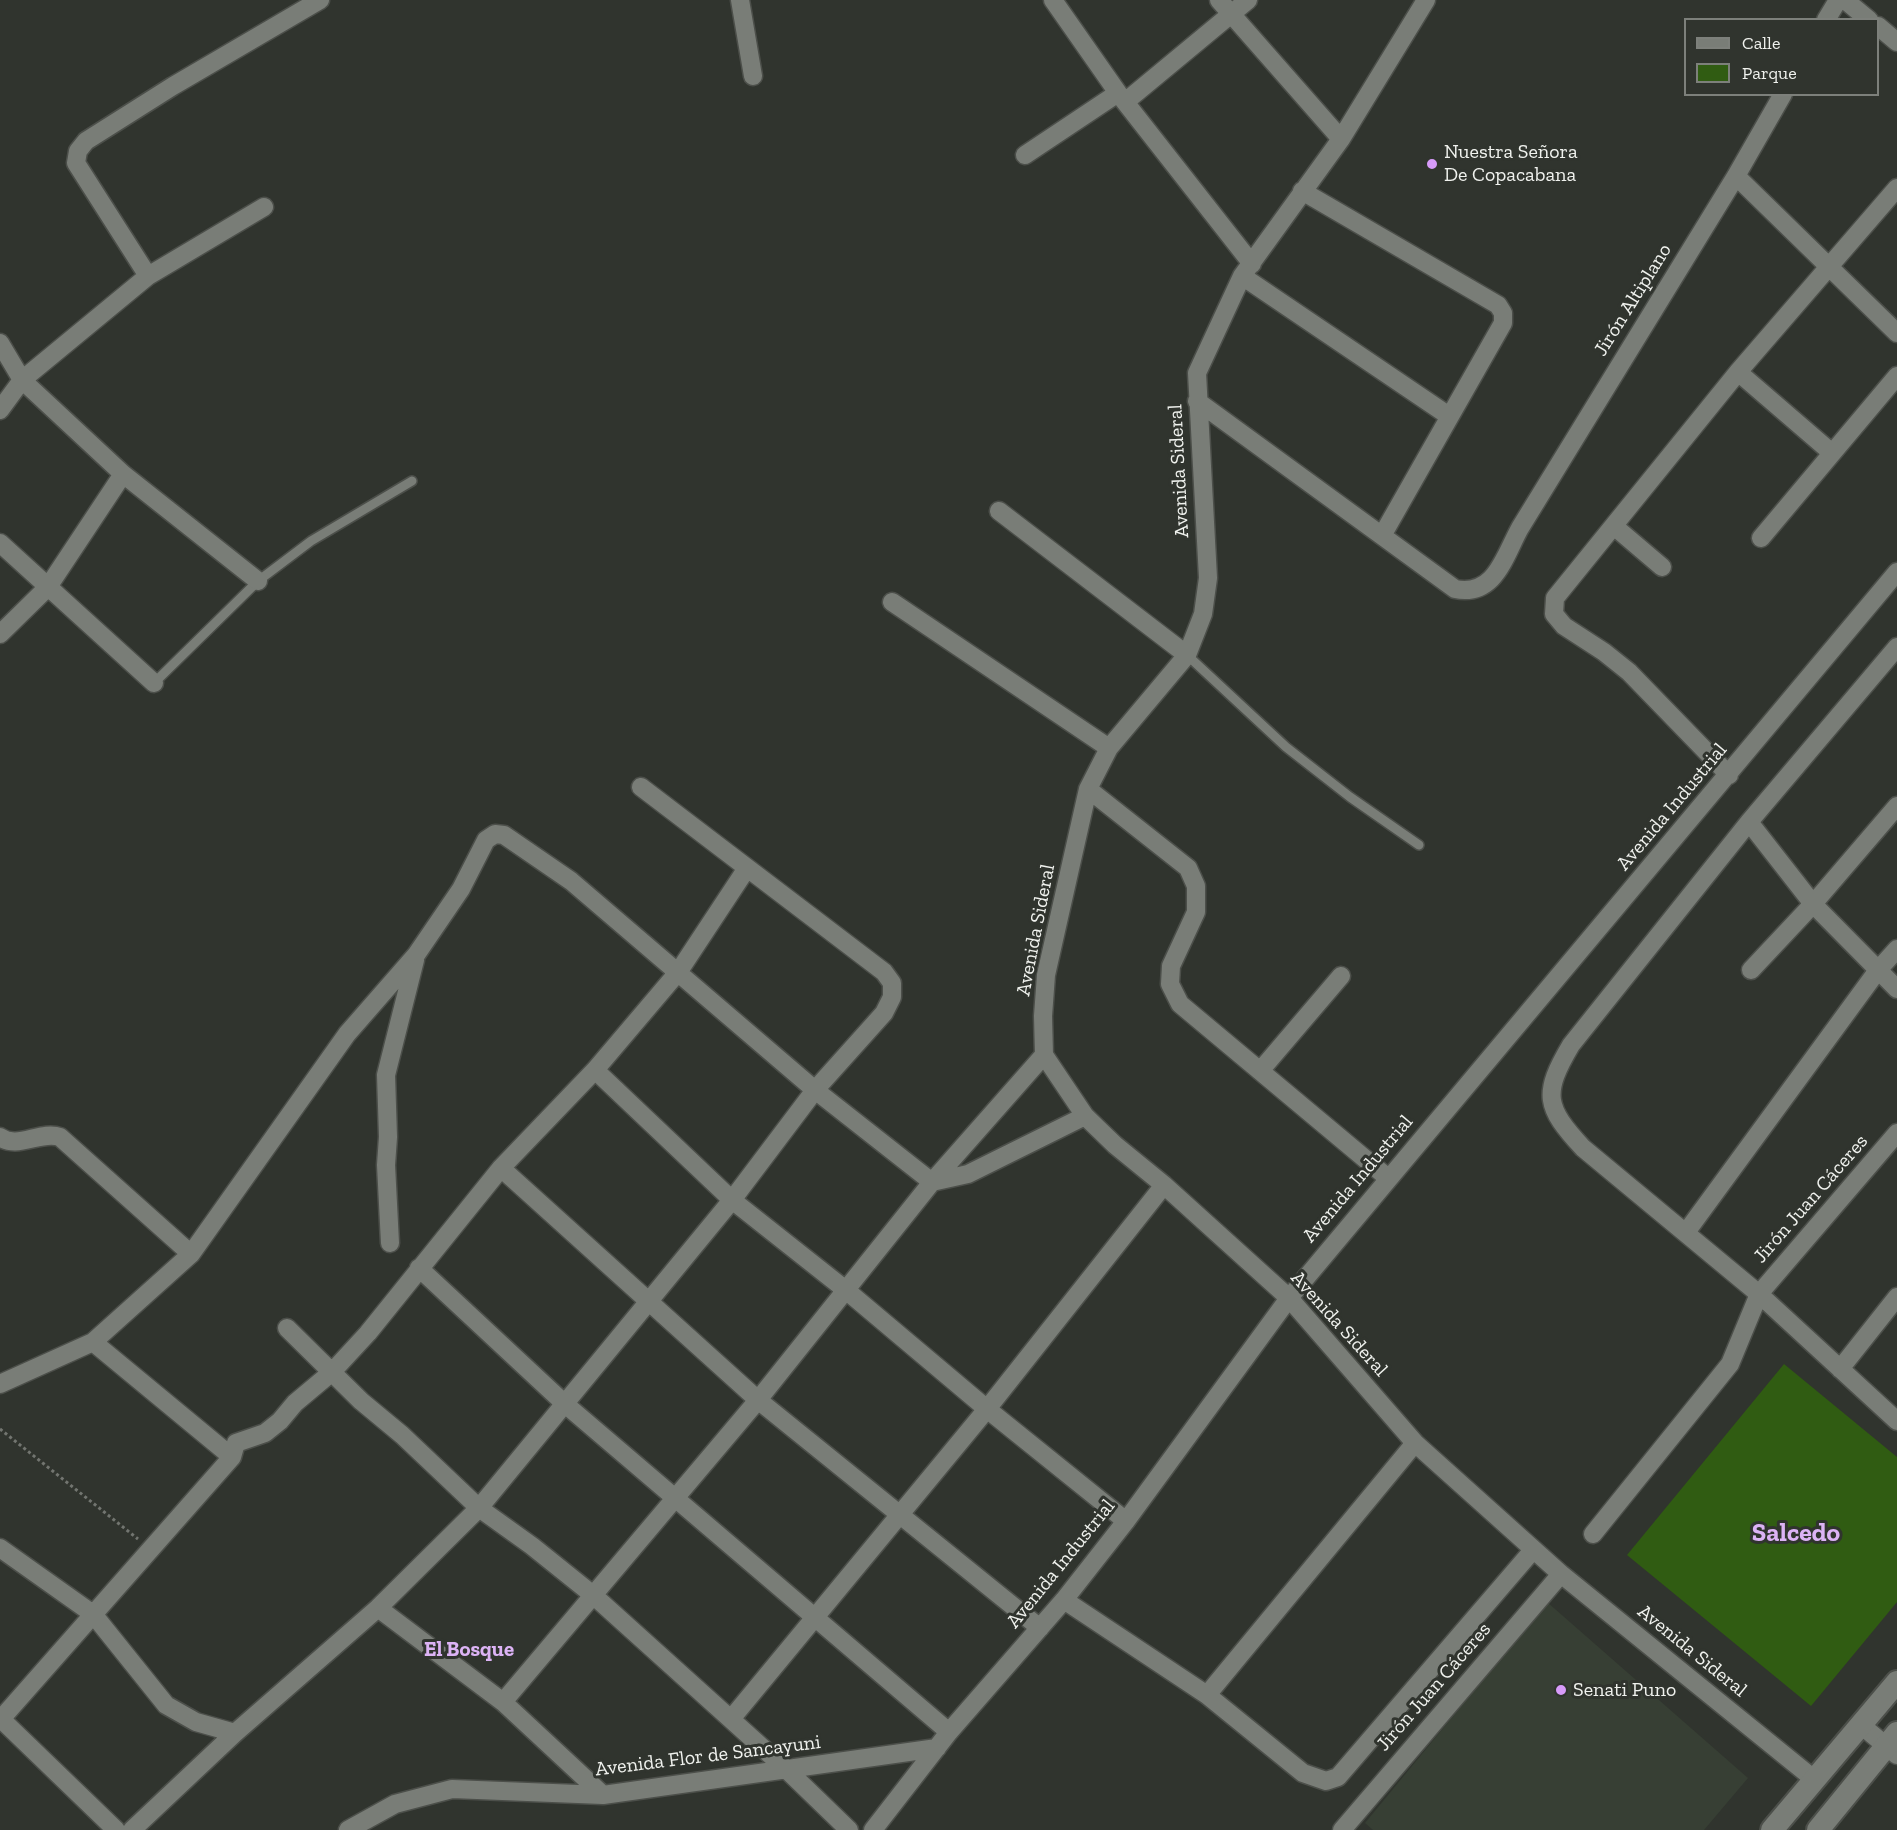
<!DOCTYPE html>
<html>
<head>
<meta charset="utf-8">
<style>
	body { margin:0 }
	#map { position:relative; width:1897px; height:1830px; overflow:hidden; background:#30342e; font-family:"Zilla Slab",serif }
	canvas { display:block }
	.legend { position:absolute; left:1684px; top:18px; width:195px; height:78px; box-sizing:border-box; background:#30342e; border:2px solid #7d807b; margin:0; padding:8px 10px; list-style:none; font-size:18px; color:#f0f2ee }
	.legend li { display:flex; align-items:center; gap:12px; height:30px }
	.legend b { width:30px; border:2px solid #7d807b }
</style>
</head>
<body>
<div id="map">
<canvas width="1897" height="1830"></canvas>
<ul class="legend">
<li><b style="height:8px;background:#797d77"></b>Calle</li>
<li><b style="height:16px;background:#305c12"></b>Parque</li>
</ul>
</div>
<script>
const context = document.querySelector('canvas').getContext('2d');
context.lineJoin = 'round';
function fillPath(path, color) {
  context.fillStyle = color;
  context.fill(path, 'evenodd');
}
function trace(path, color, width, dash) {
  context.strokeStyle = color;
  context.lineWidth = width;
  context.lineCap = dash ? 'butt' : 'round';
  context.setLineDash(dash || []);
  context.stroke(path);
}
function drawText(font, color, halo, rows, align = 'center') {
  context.font = font + ' "Zilla Slab",serif';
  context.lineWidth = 6;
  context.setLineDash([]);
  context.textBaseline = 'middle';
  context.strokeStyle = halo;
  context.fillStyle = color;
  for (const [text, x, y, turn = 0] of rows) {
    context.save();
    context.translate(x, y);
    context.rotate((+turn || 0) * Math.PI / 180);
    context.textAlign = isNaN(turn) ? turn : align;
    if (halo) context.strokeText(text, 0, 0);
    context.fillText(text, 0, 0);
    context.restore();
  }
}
fillPath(new Path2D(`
	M1547 1602 1748 1778 1704 1830H1373L1365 1823Z`), '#373f34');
fillPath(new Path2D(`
	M1784 1364 1897 1457V1602L1811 1706 1627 1555Z`), '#305c12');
const service = new Path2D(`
	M1187 655 1286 747 1350 797 1419 845
	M154 683 258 581 311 541 412 481`);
const minor = new Path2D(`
	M740 0 753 76
	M1053 0 1118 93 1252 264
	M1219 0 1341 139
	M1426 0 1341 139 1242 276 1197 373 1208 578 1203 614 1187 655 1109 748 1088 789 1046 975 1043 1016 1044 1055 1085 1116 1115 1145 1164 1185 1289 1298 1415 1443 1561 1574 1815 1780
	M1845 0 1869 20
	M1826 20 1838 0
	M1878 26 1897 42
	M1125 102 1248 0
	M1025 155 1118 93
	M1736 176 1897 333
	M1302 191 1498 305 1503 313V323L1383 534
	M148 276 76 163 78 151 86 141 173 86 320 0
	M1242 276 1449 416
	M0 343 22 380 123 474 258 581
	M1738 372 1832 453
	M1197 401 1455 589C1495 597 1504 557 1520 528L1736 176 1783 94
	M0 410 22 380 148 276 264 207
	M999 511 1187 655
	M1615 527 1662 567
	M1761 538 1897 376
	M0 543 154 683
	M892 602 1109 748
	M0 634 48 587 123 474
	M1897 647 1749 822 1571 1045C1542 1094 1545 1107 1583 1148L1759 1294 1897 1421
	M1729 775 1629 672 1604 652 1564 626 1554 614 1555 598 1738 372 1897 188
	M1088 789 1188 868 1196 886V912L1171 966 1170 984 1180 1004 1388 1178
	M1749 822 1813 904 1897 989
	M1751 970 1813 904 1897 806
	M595 1070 732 1200 847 1291 987 1409 1126 1521
	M1260 1071 1341 976
	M0 1137C17 1150 41 1130 60 1137L191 1254
	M501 1168 758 1400 1040 1628
	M1687 1231 1878 970 1897 949
	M390 1243 386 1165 388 1137 386 1075 415 960
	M419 1268 565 1404 949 1732
	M287 1328 361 1401 402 1435 479 1508 532 1546 593 1595 786 1769 849 1830
	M93 1342 232 1457
	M1840 1369 1897 1297
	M0 1384 93 1342 191 1254 347 1034 416 955 461 889 486 840 495 834 504 835 571 881 815 1090 932 1182 968 1174 1085 1116
	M1593 1534 1730 1364 1759 1294 1897 1133
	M0 1548 93 1614 166 1705 196 1722 235 1733
	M1064 1600 1207 1695 1303 1773 1326 1781 1338 1777 1533 1550
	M378 1608 503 1702 603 1795
	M1207 1695 1415 1443
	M503 1702 758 1400 932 1182 1044 1055
	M0 1718 116 1830
	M1 1719 232 1457 236 1443 265 1433 280 1421 295 1403 332 1372 368 1333 501 1168 595 1070 679 971 747 868
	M731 1719 987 1409 1164 1185
	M1861 1725 1897 1755
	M132 1830 235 1733 378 1608 479 1508 732 1200 815 1090 884 1013 892 997V983L884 972 641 787
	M348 1830 395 1804 452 1789 603 1795 937 1748
	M873 1830 949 1732 1064 1600 1126 1521 1289 1298 1897 572
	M1342 1830 1561 1574`);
const tertiary = new Path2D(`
	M1772 1830 1897 1682
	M1818 1830 1897 1733`);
trace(service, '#4c4f4a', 12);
trace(minor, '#4c4f4a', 21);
trace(tertiary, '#4c4f4a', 26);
trace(new Path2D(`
	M0 1429 138 1539`), '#727570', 3, [3, 3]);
trace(service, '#797d77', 9);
trace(minor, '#797d77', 18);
trace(tertiary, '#797d77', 22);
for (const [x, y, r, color] of [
	[1432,164,6,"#d79bf9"],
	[1561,1690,6,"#d79bf9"]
]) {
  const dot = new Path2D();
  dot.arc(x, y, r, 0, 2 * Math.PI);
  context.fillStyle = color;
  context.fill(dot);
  trace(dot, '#30342e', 2);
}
drawText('20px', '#f0f2ee', '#30342e', [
	["Nuestra Señora",1444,152],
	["De Copacabana",1444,175],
	["Senati Puno",1573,1690]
], 'left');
drawText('20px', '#f0f2ee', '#30342e', [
	["Jirón Altiplano",1633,300,-58],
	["Avenida Sideral",1179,471,-93],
	["Avenida Industrial",1672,807,-50],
	["Avenida Sideral",1036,930,-79],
	["Avenida Industrial",1358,1179,-50],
	["Jirón Juan Cáceres",1811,1199,-49],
	["Avenida Sideral",1339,1324,48],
	["Avenida Industrial",1061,1564,-51],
	["Avenida Sideral",1692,1651,39],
	["Jirón Juan Cáceres",1434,1687,-49],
	["Avenida Flor de Sancayuni",708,1756,-7]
]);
drawText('bold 21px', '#dcb3f5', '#30342e', [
	["El Bosque",469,1650]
]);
drawText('bold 26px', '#dcb3f5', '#30342e', [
	["Salcedo",1796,1534]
]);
</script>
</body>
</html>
